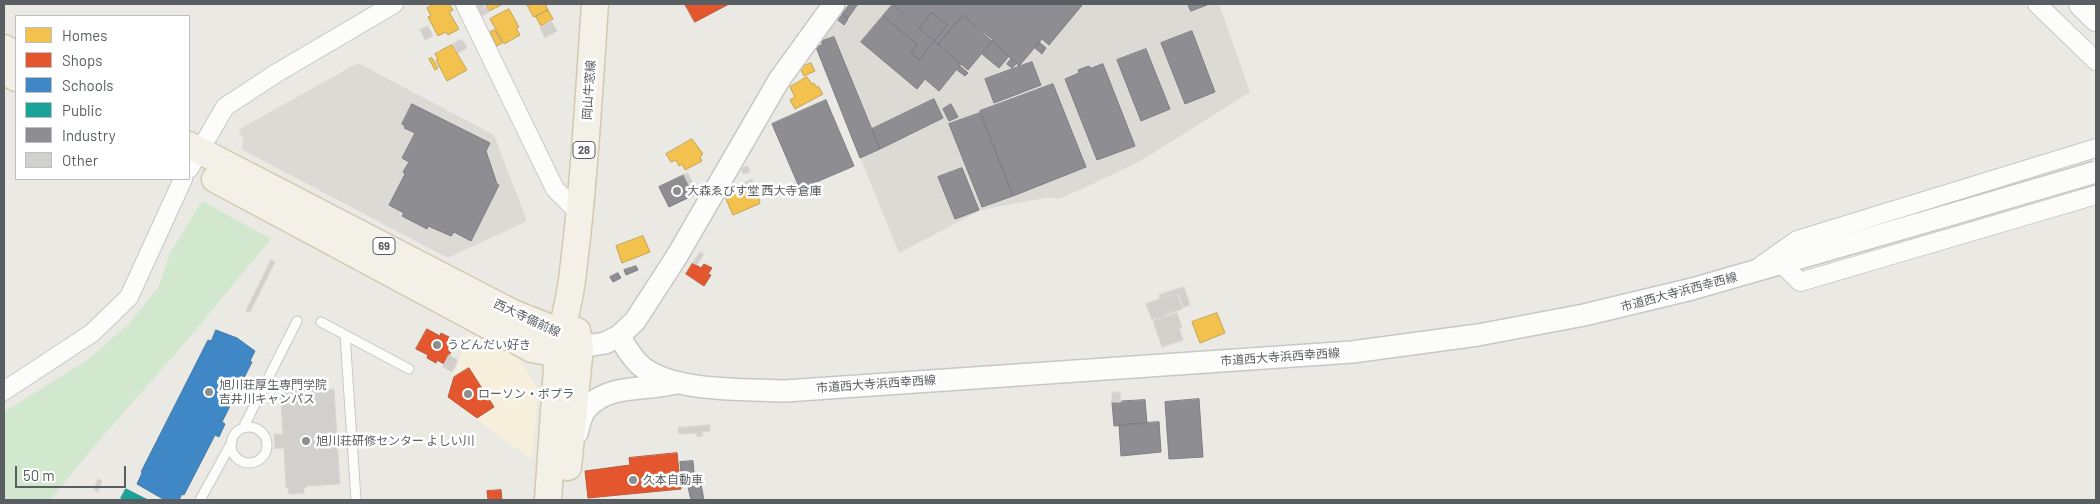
<!DOCTYPE html>
<html>
<head>
<meta charset="utf-8">
<style>
	body { margin:0 }
	#map { position:relative; width:2100px; height:504px; overflow:hidden; background:#eae9e4; font-family:Barlow,sans-serif }
	canvas { display:block }
	.frame { position:absolute; inset:0; border:5px solid #595e62; pointer-events:none }
	.legend { position:absolute; left:15px; top:15px; width:175px; height:165px; box-sizing:border-box; background:#fff; border:1px solid #bdbfc0; margin:0; padding:6px 9px; list-style:none; font-size:15px; color:#595e62 }
	.legend li { display:flex; align-items:center; gap:10px; height:25px }
	.legend b { width:25px; border:1px solid #bdbfc0 }
	.scale { position:absolute; left:15px; top:466px; width:111px; height:22px; box-sizing:border-box; border:2px solid #595e62; border-top:0; padding-left:6px; font-size:15px; line-height:18px; white-space:nowrap; color:#595e62; -webkit-text-stroke:4px #fff; paint-order:stroke }
</style>
</head>
<body>
<div id="map">
<canvas width="2100" height="504"></canvas>
<div class="frame"></div>
<ul class="legend">
<li><b style="height:14px;background:#f2c14e"></b>Homes</li>
<li><b style="height:14px;background:#e4572e"></b>Shops</li>
<li><b style="height:14px;background:#3f88c5"></b>Schools</li>
<li><b style="height:14px;background:#17a398"></b>Public</li>
<li><b style="height:14px;background:#8d8d92"></b>Industry</li>
<li><b style="height:14px;background:#d1d0cd"></b>Other</li>
</ul>
<div class="scale">50 m</div>
</div>
<script>
const context = document.querySelector('canvas').getContext('2d');
context.lineJoin = 'round';
function fillPath(path, color) {
  context.fillStyle = color;
  context.fill(path, 'evenodd');
}
function trace(path, color, width, dash) {
  context.strokeStyle = color;
  context.lineWidth = width;
  context.lineCap = dash ? 'butt' : 'round';
  context.setLineDash(dash || []);
  context.stroke(path);
}
function drawText(font, color, halo, rows, align = 'center') {
  context.font = font + ' Barlow,"Noto Sans JP",sans-serif';
  context.lineWidth = 5;
  context.setLineDash([]);
  context.textBaseline = 'middle';
  context.strokeStyle = halo;
  context.fillStyle = color;
  for (const [text, x, y, turn = 0] of rows) {
    context.save();
    context.translate(x, y);
    context.rotate((+turn || 0) * Math.PI / 180);
    context.textAlign = isNaN(turn) ? turn : align;
    if (halo) context.strokeText(text, 0, 0);
    context.fillText(text, 0, 0);
    context.restore();
  }
}
fillPath(new Path2D(`
	M467 333 519 359 538 389 532 460 447 398Z`), '#f6efdb');
fillPath(new Path2D(`
	M850 4H1219L1250 92 1144 159 1097 182 1059 199 1050 197 981 210 899 253 815 47Z
	M358 63 494 135 527 221 448 258 241 149 244 140 238 130Z`), '#dbdad5');
fillPath(new Path2D(`
	M202 201 271 239 178 351 102 437 50 500H4V412L87 360 130 323 159 286 169 255Z`), '#d1e7ce');
const homes = new Path2D(`
	M435 4H449L453 10 449 12 459 29 448 35 446 32 438 36 428 17 431 16 427 8Z
	M486 4H503L489 11Z
	M527 4H545L548 10 534 17Z
	M509 9 519 27 516 28 520 35 504 44 490 19Z
	M548 10 553 19 541 26 536 17Z
	M495 30 502 43 497 46 490 32Z
	M452 45 467 70 447 81 436 60 438 59 435 54Z
	M432 58 438 68 435 70 429 59Z
	M811 63 815 71 804 76 800 68Z
	M807 77 812 84 814 83 816 87 818 86 823 94 795 109 790 100 795 97 790 87Z
	M692 139 703 154 700 157 702 161 685 170 682 164 679 166 676 160 671 162 666 154Z
	M751 186 752 189 754 188 760 201 759 204 733 215 725 197 737 192V190Z
	M643 236 650 252 622 263 616 246Z
	M1217 313 1225 333 1200 343 1192 322Z`);
fillPath(homes, '#f2c14e');
trace(homes, '#c4a354', 1);
const shops = new Path2D(`
	M685 4H729L695 22Z
	M693 263 701 268 704 264 712 268 708 274 711 275 704 286 686 274Z
	M427 329 440 336 441 333 457 341 444 364 437 360 436 363 427 358 428 355 416 349Z
	M469 368 494 407 477 418 448 397 454 377Z
	M677 453 681 489 588 498 585 471 630 465 629 458Z
	M501 490 502 500H488L487 491Z`);
fillPath(shops, '#e4572e');
trace(shops, '#ba593e', 1);
const schools = new Path2D(`
	M216 330 237 338 255 351 250 361 252 362 222 422 225 424 219 437 215 435 184 495 182 494 179 500 163 499 137 484 142 473 141 472 208 340 211 341Z`);
fillPath(schools, '#3f88c5');
trace(schools, '#477ba7', 1);
const public = new Path2D(`
	M126 489 148 500H127L121 498Z`);
fillPath(public, '#17a398');
trace(public, '#2b8e88', 1);
const industry = new Path2D(`
	M850 4H858L848 18 842 14Z
	M893 4 934 41 919 60 911 53 917 44 883 16Z
	M893 4H1083L1049 45 1042 39 1019 66 963 15 938 44 934 41 947 25 932 13 920 27Z
	M1188 4H1207V5L1191 11Z
	M932 13 947 25 934 41 919 28Z
	M843 14 848 19 844 25 838 20Z
	M963 15 993 40 968 70 938 44Z
	M883 16 917 44 911 53 919 60 934 41 961 64 939 91 925 79 917 89 861 42Z
	M1192 31 1215 92 1185 104 1161 43Z
	M834 37 880 149 860 158 816 47 822 45V41Z
	M992 41 1009 56 999 68 982 54Z
	M1039 42 1046 48 1042 54 1035 48Z
	M1146 49 1170 109 1141 121 1117 60Z
	M1011 59 1017 63 1012 68 1007 64Z
	M1032 62 1041 85 994 103 985 79Z
	M1103 64 1135 146 1097 160 1065 79 1079 73 1078 70 1089 66 1091 68Z
	M960 66 968 73 965 76 957 70Z
	M1053 84 1086 167 1013 196 980 111Z
	M934 99 943 118 880 149 872 129Z
	M826 100 854 166 800 189 772 124Z
	M412 104 490 143 486 151 497 184 499 185 471 241 454 232 451 236 428 226 427 229 402 216 404 213 389 205 405 174 403 172 409 162 402 158 415 133 404 128 405 126 402 124Z
	M951 104 958 117 949 121 943 109Z
	M980 113 1013 196 982 207 949 124Z
	M962 168 979 210 955 219 938 177Z
	M684 175 694 195 669 207 659 187Z
	M636 266 638 270 626 275 624 270Z
	M618 273 621 278 613 282 610 277Z
	M1199 399 1203 457 1169 459 1165 402Z
	M1145 400 1147 423 1114 426 1112 402Z
	M1159 422 1161 452 1121 456 1119 425Z
	M693 461 695 483 682 485 680 462Z
	M701 484 704 500H691L688 487Z`);
fillPath(industry, '#8d8d92');
trace(industry, '#7d7f84', 1);
const building = new Path2D(`
	M476 4H483L485 8 478 11Z
	M486 7 489 12 480 17 478 11Z
	M551 21 557 31 545 38 540 28Z
	M428 26 433 36 425 40 420 30Z
	M462 39 467 48 458 53 453 44Z
	M748 166 750 172 743 174 741 169Z
	M688 173 698 193 694 195 684 175Z
	M752 179 754 184 744 188 742 184Z
	M795 182 799 191 790 194 787 186Z
	M700 252 704 254 697 265 693 263Z
	M271 260 275 262 250 312 246 311Z
	M1184 287 1190 305 1184 307 1179 296H1177L1176 293 1160 299 1159 295Z
	M1176 293 1183 308 1182 309 1163 316V318L1157 320 1156 318 1152 320 1146 304Z
	M1177 313 1182 327 1179 328 1183 340 1162 347 1153 321Z
	M449 355 458 360 452 372 443 367Z
	M307 388H319V390L334 389 340 484 307 486 304 489V493L289 494 288 488H286L284 448 275 449 274 434H283L280 393 294 392V390Z
	M1120 392 1121 402H1112V393Z
	M710 425V431L702 432 703 436 697 437V433L679 434 678 428Z
	M98 479 102 481 98 492 94 490Z`);
fillPath(building, '#d1d0cd');
trace(building, '#dad7d3', 1);
const service = new Path2D(`
	M321 322 409 369
	M345 335 356 500
	M231 445a18 18 0 1 1 36 0a18 18 0 1 1-36 0Z
	M243 428 297 321
	M200 500 232 442`);
const minor = new Path2D(`
	M465 4 555 189 580 214
	M2037 4 2096 61
	M189 169 225 107 275 74 394 4
	M1782 264 1800 282 2096 195
	M1759 267 1797 240 2096 148
	M4 391 92 333 129 297 183 179`);
const tertiary = new Path2D(`
	M619 336C626 347 634 362 645 369 677 392 746 389 785 391L1352 352 1478 335 1584 315 1692 289 1946 216
	M571 358 580 347 605 343 619 336 635 321 677 256 779 80 834 4
	M577 433C579 426 581 414 587 408 609 383 646 391 676 383`);
const secondary = new Path2D(`
	M2081 4 2096 19`);
const primary = new Path2D(`
	M4 48 16 55
	M4 71 16 78
	M189 145 513 313 561 332 580 347
	M215 179 532 349 558 354 574 349
	M568 467 580 347 577 331
	M548 500 558 354C562 326 570 300 573 272 584 183 589 93 595 4`);
trace(service, '#c7c7c6', 11);
trace(minor, '#c7c7c6', 20);
trace(tertiary, '#c7c7c6', 24);
trace(secondary, '#c5c6c4', 26);
trace(primary, '#d3c9b1', 29);
trace(service, '#fcfcfb', 9);
trace(minor, '#fcfcfb', 18);
trace(tertiary, '#fcfcfb', 21);
trace(secondary, '#fcfcfb', 24);
trace(primary, '#f2f0e7', 26);
const tertiaryBridge = new Path2D(`
	M1946 216 2096 172`);
trace(tertiaryBridge, '#c7c7c6', 24, []);
trace(tertiaryBridge, '#fcfcfb', 21);
for (const [x, y, r, color] of [
	[677,191,5,"#8c8f90"],
	[437,345,5,"#8c8f90"],
	[209,392,5,"#8c8f90"],
	[468,394,5,"#8c8f90"],
	[306,441,5,"#8c8f90"],
	[633,480,5,"#8c8f90"]
]) {
  const dot = new Path2D();
  dot.arc(x, y, r, 0, 2 * Math.PI);
  context.fillStyle = color;
  context.fill(dot);
  trace(dot, '#fff', 2);
}
for (const [x, y, w] of [
	[584,150,22],
	[384,246,22]
]) {
  const box = new Path2D();
  box.roundRect(x - w / 2, y - 8.5, w, 17, 4);
  context.fillStyle = '#fff';
  context.fill(box);
  trace(box, '#595e62', 1);
}
drawText('bold 11px', '#595e62', null, [
	["28",584,150],
	["69",384,246]
]);
drawText('12px', '#595e62', '#fff', [
	["岡山牛窓線",589,90,-86],
	["市道西大寺浜西幸西線",1679,292,-15],
	["西大寺備前線",527,318,25],
	["市道西大寺浜西幸西線",1280,357,-4],
	["市道西大寺浜西幸西線",876,384,-4]
]);
drawText('12px', '#595e62', '#fff', [
	["大森ゑびす堂 西大寺倉庫",687,191],
	["うどんだい好き",447,345],
	["旭川荘厚生専門学院",219,385],
	["吉井川キャンパス",219,399],
	["ローソン・ポプラ",478,394],
	["旭川荘研修センター よしい川",316,441],
	["久本自動車",643,480]
], 'left');
</script>
</body>
</html>
